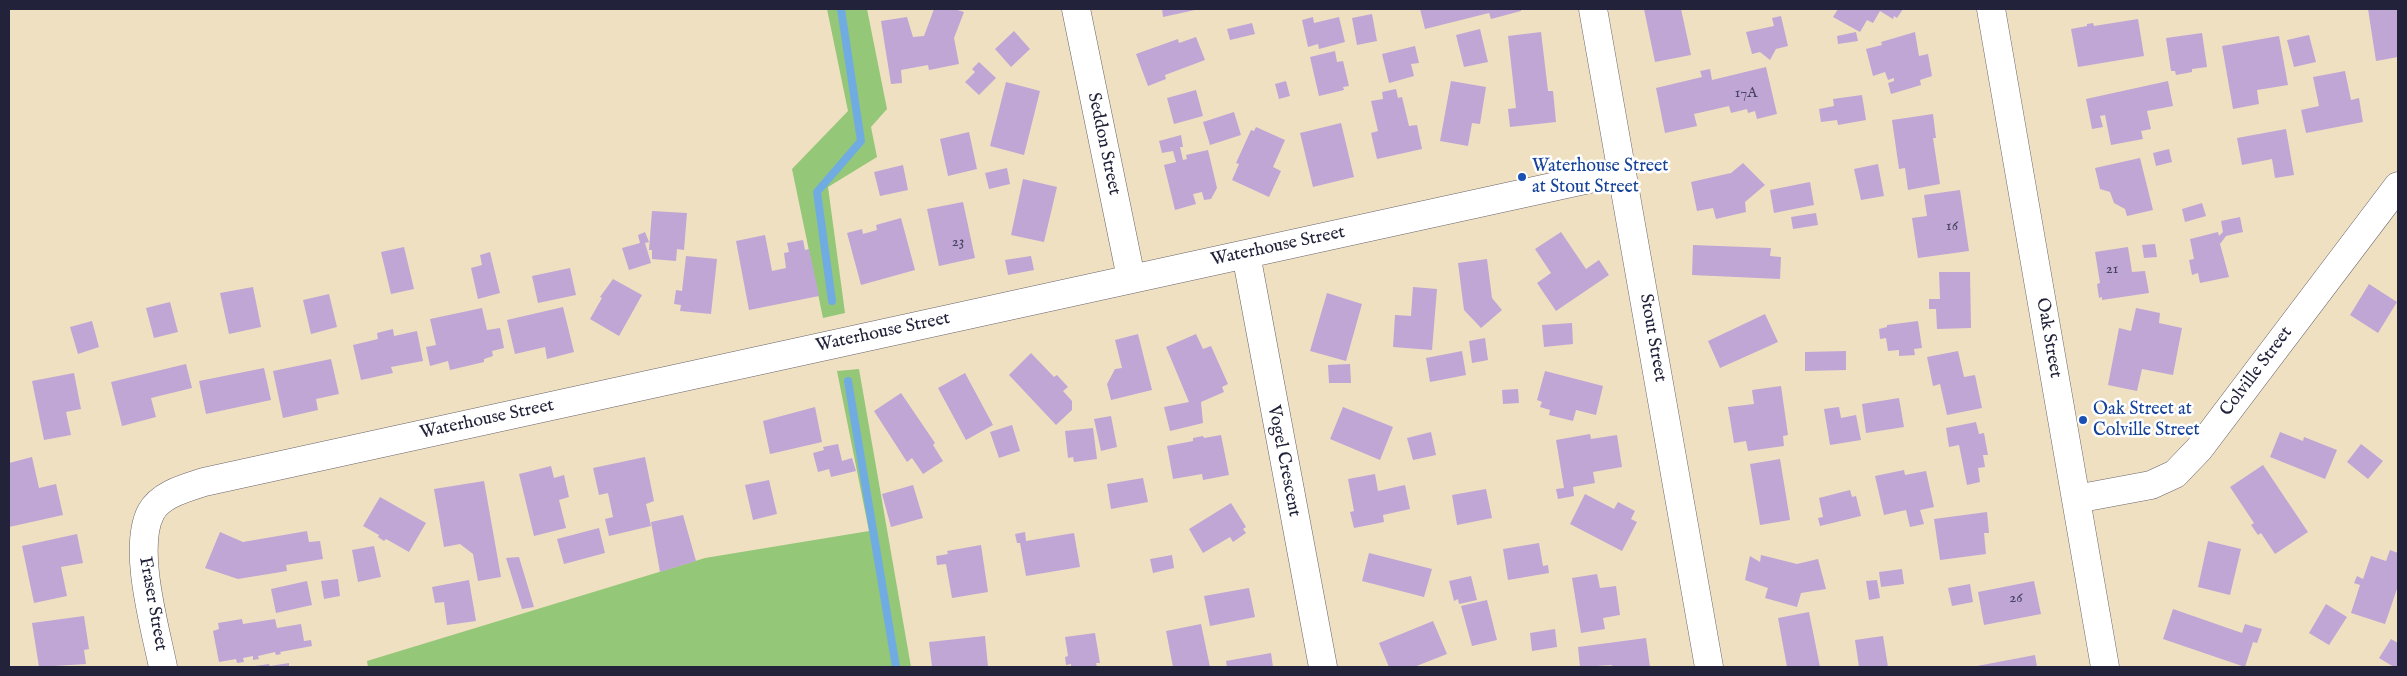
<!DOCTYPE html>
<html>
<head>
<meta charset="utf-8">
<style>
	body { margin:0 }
	#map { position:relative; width:2407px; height:676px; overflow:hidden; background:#efe0c2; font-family:"IM FELL English",serif }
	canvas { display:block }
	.frame { position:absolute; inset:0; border:10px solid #22223b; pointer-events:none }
</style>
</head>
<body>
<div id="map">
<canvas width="2407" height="676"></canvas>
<div class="frame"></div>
</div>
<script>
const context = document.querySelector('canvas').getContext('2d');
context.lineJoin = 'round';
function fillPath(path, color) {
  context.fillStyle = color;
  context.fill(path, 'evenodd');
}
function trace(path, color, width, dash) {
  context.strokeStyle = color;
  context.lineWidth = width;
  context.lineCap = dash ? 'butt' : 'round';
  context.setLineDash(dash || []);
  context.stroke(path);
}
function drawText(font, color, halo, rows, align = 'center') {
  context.font = font + ' "IM FELL English",serif';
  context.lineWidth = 5;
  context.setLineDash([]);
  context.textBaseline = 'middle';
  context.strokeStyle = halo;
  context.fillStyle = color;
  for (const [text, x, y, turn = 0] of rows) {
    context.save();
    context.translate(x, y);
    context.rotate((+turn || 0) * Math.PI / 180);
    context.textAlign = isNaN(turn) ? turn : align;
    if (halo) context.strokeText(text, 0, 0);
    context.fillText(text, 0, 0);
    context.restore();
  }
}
fillPath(new Path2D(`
	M827 9H867L887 109 871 127 877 157 828 187 845 313 823 318 792 169 848 111Z
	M859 369 911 667H368L367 661 705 558 869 531 837 371Z`), '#94c778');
trace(new Path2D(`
	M832 301 817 192 861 141 841 9
	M848 381 896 667`), '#70ace1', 8);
fillPath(new Path2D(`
	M934 9H954L964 12 954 38 959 64 929 70 928 65 901 70 902 83 891 84 881 21 907 17 913 37 924 36Z
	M1162 9H1195V10L1163 17Z
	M1420 9H1521V11L1491 19 1489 13 1425 29Z
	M1644 9H1681L1691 55 1655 62Z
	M1838 9H1903L1897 18 1894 16 1893 19 1880 11 1873 23 1867 20 1860 32 1833 17Z
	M2368 9H2398V57L2376 61Z
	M1372 14 1377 41 1357 45 1352 18Z
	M1781 16 1788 46 1776 49 1770 60 1760 52 1752 54 1746 32 1774 26 1772 18Z
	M1313 17 1314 23 1339 17 1345 42 1319 49 1318 44 1308 47 1302 20Z
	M2138 19 2144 56 2078 67 2071 29 2087 26V24L2093 23 2094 26Z
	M1252 23 1255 34 1230 40 1227 29Z
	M1480 29 1488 62 1464 67 1456 35Z
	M1014 31 1030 49 1011 67 995 49Z
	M1541 32 1548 91H1553L1556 122 1510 127 1508 109 1516 108 1508 36Z
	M1856 32 1858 41 1838 44 1837 36Z
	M1915 32 1919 56 1928 54 1932 76 1920 80 1921 85 1891 94 1888 83 1894 81V78L1888 80 1885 72 1873 76 1866 49 1882 45 1881 42Z
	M2202 33 2207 67 2192 69V72L2176 75 2175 71H2171L2166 38Z
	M2309 35 2316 62 2294 67 2287 40Z
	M2279 36 2288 85 2257 90 2259 104 2233 109 2222 46Z
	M1196 37 1205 60 1165 75 1166 79 1148 86 1136 54 1178 39 1179 43Z
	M1415 46 1419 63 1411 64 1414 76 1389 83 1382 54Z
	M1335 51 1337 62 1343 61 1349 86 1343 87 1344 90 1319 96 1310 57Z
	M979 62 996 78 979 95 965 82 975 72 972 69Z
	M1766 67 1777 114 1757 119 1755 111 1748 113 1747 109 1731 113 1729 106 1694 114 1697 126 1665 133 1656 88 1702 77 1700 71 1710 69 1712 80Z
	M2345 71 2351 100 2359 98 2363 122 2306 133 2301 110 2319 106 2313 77Z
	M1286 81 1290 96 1279 99 1275 84Z
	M1451 81 1486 87 1480 124 1472 123 1468 146 1440 141Z
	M2168 81 2173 106 2147 111 2151 129 2141 131 2143 139 2111 145 2105 115 2100 116 2103 127 2092 129 2086 99Z
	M1006 82 1040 91 1024 155 990 146Z
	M1396 89 1398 98 1402 97 1409 126 1417 125 1422 149 1377 159 1371 133 1378 131 1371 101 1383 99 1382 92Z
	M1196 90 1203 116 1174 124 1167 98Z
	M1862 95 1866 120 1838 125 1837 120 1821 122 1819 109 1834 106 1833 99Z
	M1234 112 1241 135 1210 145 1203 122Z
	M1933 114 1936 138H1933L1940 184 1908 190 1905 168 1899 169 1892 120Z
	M1341 123 1354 177 1313 187 1300 133Z
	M1256 127 1285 140 1273 167 1281 171 1269 197 1232 180 1239 164 1236 163 1251 130 1254 131Z
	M2286 129 2294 175 2275 178 2272 159 2242 165 2237 138Z
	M969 132 977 169 948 176 940 139Z
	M1181 135 1183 147H1180L1183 160 1187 159 1186 155 1208 150 1217 188 1211 199 1204 200 1202 192 1193 194 1196 204 1175 210 1164 165 1176 162 1173 151 1162 153 1159 141Z
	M2169 149 2172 162 2156 166 2153 153Z
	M2140 158 2153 210 2127 216 2125 209 2114 203 2110 192 2100 189 2095 168Z
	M1743 163 1765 185 1745 202 1746 212 1716 219 1713 208 1697 211 1691 182 1731 173Z
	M1878 164 1884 196 1861 200 1854 169Z
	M903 165 908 190 880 196 874 172Z
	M1007 168 1010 184 989 189 985 173Z
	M1023 179 1057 187 1044 242 1011 235Z
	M1810 182 1814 205 1774 213 1770 190Z
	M1960 190 1969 251 1918 258 1912 218 1927 216 1924 195Z
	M963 202 975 258 939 266 927 209Z
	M2202 203 2206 216 2185 222 2182 209Z
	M652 211 687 213 684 250 677 249 676 261 652 259V250H649Z
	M1816 213 1818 225 1793 229 1791 217Z
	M2240 217 2243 232 2226 236 2220 244 2229 277 2200 283 2198 273 2192 275 2189 260 2194 259 2190 239 2218 232 2219 236 2223 232 2221 221Z
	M901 218 915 270 861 285 847 233 862 229 863 234 877 230 876 225Z
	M645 232 649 242 645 243 651 263 629 270 622 248 640 243 638 235Z
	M1561 232 1586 269 1599 260 1609 275 1556 311 1537 283 1551 273 1535 249Z
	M765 235 772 271 786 268 784 253 789 252 787 243 803 240 805 250 809 249 819 296 749 310 736 241Z
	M2155 244 2157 257 2144 258 2142 245Z
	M1693 245 1771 248 1770 256 1781 257 1780 279 1692 275Z
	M404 247 414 289 391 294 381 252Z
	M2128 247 2132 272 2145 271 2149 293 2102 300V297L2099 298 2097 284 2100 283 2095 252Z
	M490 252 500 293 478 299 471 268 482 265 480 255Z
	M686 256 717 259 711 314 680 311 681 305 674 304 676 290 682 291Z
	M1031 256 1034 270 1008 275 1005 260Z
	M1487 259 1492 298 1502 310 1481 328 1464 310 1458 263Z
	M570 268 576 295 538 303 532 276Z
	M1939 272H1970L1971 328 1937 329 1936 309H1929V299H1940Z
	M613 279 642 295 619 336 590 319 602 298 600 297Z
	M2369 284 2397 302 2378 333 2350 315Z
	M253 287 261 327 229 334 220 293Z
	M1413 287 1437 289 1432 350 1393 347 1395 315 1411 316Z
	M1327 293 1362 304 1346 361 1310 351Z
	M329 294 337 327 311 334 303 300Z
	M170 302 178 332 154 338 146 308Z
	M563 307 574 352 547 359 545 347 515 354 507 320Z
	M482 308 487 330 500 328 504 348 492 351 493 356 484 359V362L450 370 448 361 430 366 426 347 436 345 430 319Z
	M2136 308 2160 313 2159 323 2182 328 2173 375 2142 369 2137 391 2108 385 2119 328 2131 331Z
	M1765 314 1778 342 1720 368 1708 341Z
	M92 321 99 347 78 354 70 327Z
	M1918 321 1922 348 1914 349 1915 355 1899 356V350L1888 351 1886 338 1880 339 1879 329 1887 327V325Z
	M1572 323 1573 344 1544 347 1542 325Z
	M393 329 394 336 417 331 423 361 391 367 393 373 361 380 353 345 378 339 377 333Z
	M1138 334 1152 390 1111 400 1107 384 1115 369 1122 368 1115 340Z
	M1196 334 1203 349 1211 346 1228 384 1222 387 1224 392 1201 402 1203 423 1170 431 1164 407 1189 402 1166 347Z
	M1485 338 1488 360 1472 363 1469 341Z
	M1462 351 1466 375 1430 382 1426 358Z
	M1846 351V370L1805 371V352Z
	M1958 351 1964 377 1975 375 1982 408 1947 415 1940 384 1933 386 1927 357Z
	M1031 353 1054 377 1057 375 1068 387 1063 391 1072 401V410L1056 425 1009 375Z
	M331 359 339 394 316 399 318 410 283 418 273 371Z
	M186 364 192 388 151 398 156 417 122 426 111 382Z
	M1350 364 1351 383H1329L1328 365Z
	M264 368 271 400 206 414 199 381Z
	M1545 371 1603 386 1596 415 1576 410 1573 421 1549 415 1550 410 1540 407 1542 402 1537 400Z
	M74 373 81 409 66 412 71 435 44 440 32 381Z
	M965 373 993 425 966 440 938 388Z
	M1781 386 1788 435 1783 436 1784 446 1748 451 1746 441 1734 443 1728 407 1754 404 1752 390Z
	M1518 389 1519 403 1503 404 1502 390Z
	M901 393 935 443 933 445 943 461 923 474 912 458 907 462 874 411Z
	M1899 398 1904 427 1866 433 1862 404Z
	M815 407 822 442 770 454 763 421Z
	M1343 407 1393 427 1380 460 1330 439Z
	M1839 407 1841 418 1856 415 1861 440 1830 445 1824 409Z
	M1111 416 1117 447 1101 451 1094 419Z
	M1976 422 1979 434 1984 433 1988 455H1983L1985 467 1978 468 1980 482 1967 485 1959 445 1949 447 1946 428Z
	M1012 425 1020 451 999 458 990 432Z
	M1093 428 1097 459 1074 462 1073 457 1068 458 1065 431Z
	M1431 432 1436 455 1413 460 1407 438Z
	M2280 432 2303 441 2304 437 2337 450 2325 479 2270 457Z
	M1590 434 1591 439 1617 435 1622 467 1593 472 1595 483 1573 487 1574 496 1558 499 1556 489 1564 488 1556 440Z
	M1221 435 1229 475 1203 480 1202 474 1173 479 1167 446 1193 441V438L1203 436 1204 438Z
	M838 444 842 461 852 458 856 471 831 477 829 469 818 472 813 453 824 450 823 447Z
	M2361 444 2383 461 2368 479 2347 462Z
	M32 457 39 488 56 484 63 515 9 527V463Z
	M645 457 654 501 646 504 651 526 609 536 605 519 613 517 608 493 599 495 593 468Z
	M1780 459 1790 520 1760 525 1750 464Z
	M2263 465 2308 532 2275 554 2261 533 2258 535 2251 525 2254 523 2230 487Z
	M551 466 554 478 564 475 569 497 559 500 566 528 534 536 519 474Z
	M1904 470 1905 475 1926 471 1934 507 1920 510 1924 524 1910 527 1906 510 1884 515 1875 476Z
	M1375 474 1378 491 1405 485 1410 509 1383 515 1384 522 1354 528 1350 512 1354 511 1348 479Z
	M1143 478 1148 502 1111 509 1107 484Z
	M769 480 777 514 753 520 745 485Z
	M484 481 501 577 478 581 473 554 460 544 444 547 434 489Z
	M913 485 923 518 891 527 882 494Z
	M1486 489 1492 518 1457 525 1452 495Z
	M1850 490 1852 497 1856 496 1861 516 1820 526 1818 518 1823 517 1819 498Z
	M1585 494 1614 509 1618 502 1635 511 1631 519 1637 522 1622 551 1570 524Z
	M380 497 426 523 409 552 386 539 384 541 378 537 379 535 363 526Z
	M1231 503 1246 527 1243 529 1246 533 1233 542 1230 537 1203 553 1189 529Z
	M1987 512 1989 533H1984L1986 554 1940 560 1934 519Z
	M683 515 696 561 660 572 651 522Z
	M599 528 605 553 564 564 557 539Z
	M307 531 309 542 320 541 323 559 286 565 287 571 238 579 205 568 220 532 243 542Z
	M1025 532 1026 541 1074 533 1080 567 1026 576 1020 543H1017L1015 534Z
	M77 534 83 563 61 567 67 596 34 603 22 546Z
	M2208 541 2241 549 2230 595 2198 587Z
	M1539 543 1543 566 1548 565 1549 573 1508 580 1503 549Z
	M981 545 988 592 952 598 946 564 937 565 936 556 948 554 947 551Z
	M374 546 381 577 358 582 352 550Z
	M2390 550 2398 553V586L2385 624 2351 613 2360 585 2354 583 2357 576 2363 579 2371 556 2386 561Z
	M1369 553 1432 569 1424 597 1362 581Z
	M1172 555 1174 568 1153 573 1150 559Z
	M1761 555 1797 564 1818 559 1826 589 1801 593 1797 607 1765 598 1768 588 1745 580 1750 556 1760 562Z
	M519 557 534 607 522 609 506 558Z
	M1902 569 1904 584 1881 587 1879 572Z
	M1597 574 1600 588 1616 586 1620 615 1603 618 1605 629 1581 633 1572 578Z
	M1471 576 1477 600 1459 604 1458 599 1454 601 1449 581Z
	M338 579 340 596 324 599 321 581Z
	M469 580 476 621 447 625 444 602 435 603 432 587Z
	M1877 580 1880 598 1869 600 1866 581Z
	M307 581 312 605 276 613 271 589Z
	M2034 581 2041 614 1984 625 1978 592Z
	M1970 584 1973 602 1952 606 1948 588Z
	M1249 588 1255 617 1210 626 1204 596Z
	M1487 600 1497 640 1472 646 1461 606Z
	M2326 604 2347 617 2329 645 2309 633Z
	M2173 609 2242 633 2245 624 2262 629 2257 643 2253 642 2245 667 2163 639Z
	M1809 612 1820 667H1787L1778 618Z
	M84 616 89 649 84 650 86 664 39 667 32 623Z
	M242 619 243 624 275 619 277 628 301 624 304 641 311 640 312 646 280 652 281 654 276 655 275 652 258 656 259 659 253 660V656L243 658 244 662 237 663 236 659 219 662 213 631 219 629 218 623Z
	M1433 621 1447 654 1414 667H1389L1379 643Z
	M1201 624 1210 667H1173L1166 631Z
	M1555 629 1557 647 1532 651 1530 633Z
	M1095 633 1100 663H1096L1097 667H1071V664L1066 665 1065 657 1068 656 1065 637Z
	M985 636 988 667H932L929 642Z
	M1883 636 1888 667H1859L1855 640Z
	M1646 638 1650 667H1612V665L1580 667 1578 647Z
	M2391 639 2398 643V667H2394L2379 658Z
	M1271 653 1273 667H1227L1226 661Z
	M2035 655 2037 667H1977V666Z
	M289 663V667H270V666Z
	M269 664 270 667H255V666Z`), '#bfa6d5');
const minor = new Path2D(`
	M1076 9 1131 278
	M1593 9 1709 667
	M1991 9 2105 667
	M1246 254 1323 667
	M2076 499 2151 485 2175 474 2199 449 2398 186
	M163 667C155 627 132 548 151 512 161 494 186 488 204 482L1621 172`);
trace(minor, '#6a646a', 29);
trace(minor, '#fff', 28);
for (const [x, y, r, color] of [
	[1522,177,5,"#1a4fb4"],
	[2083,420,5,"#1a4fb4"]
]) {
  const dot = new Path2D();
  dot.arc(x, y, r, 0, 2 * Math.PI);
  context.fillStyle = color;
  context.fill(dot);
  trace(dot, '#fff', 2);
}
drawText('15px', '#494362', null, [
	["17A",1746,94],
	["16",1952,227],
	["23",958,243],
	["21",2112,270],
	["26",2016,599]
]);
drawText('18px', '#22223b', '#fff', [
	["Seddon Street",1103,144,78],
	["Waterhouse Street",1278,247,-12],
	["Waterhouse Street",883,333,-12],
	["Stout Street",1652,338,80],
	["Oak Street",2048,338,80],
	["Colville Street",2257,372,-53],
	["Waterhouse Street",487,420,-12],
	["Vogel Crescent",1283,461,79],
	["Fraser Street",152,604,80]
]);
drawText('18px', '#164399', '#fff', [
	["Waterhouse Street",1532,167],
	["at Stout Street",1532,188],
	["Oak Street at",2093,410],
	["Colville Street",2093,431]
], 'left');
</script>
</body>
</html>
